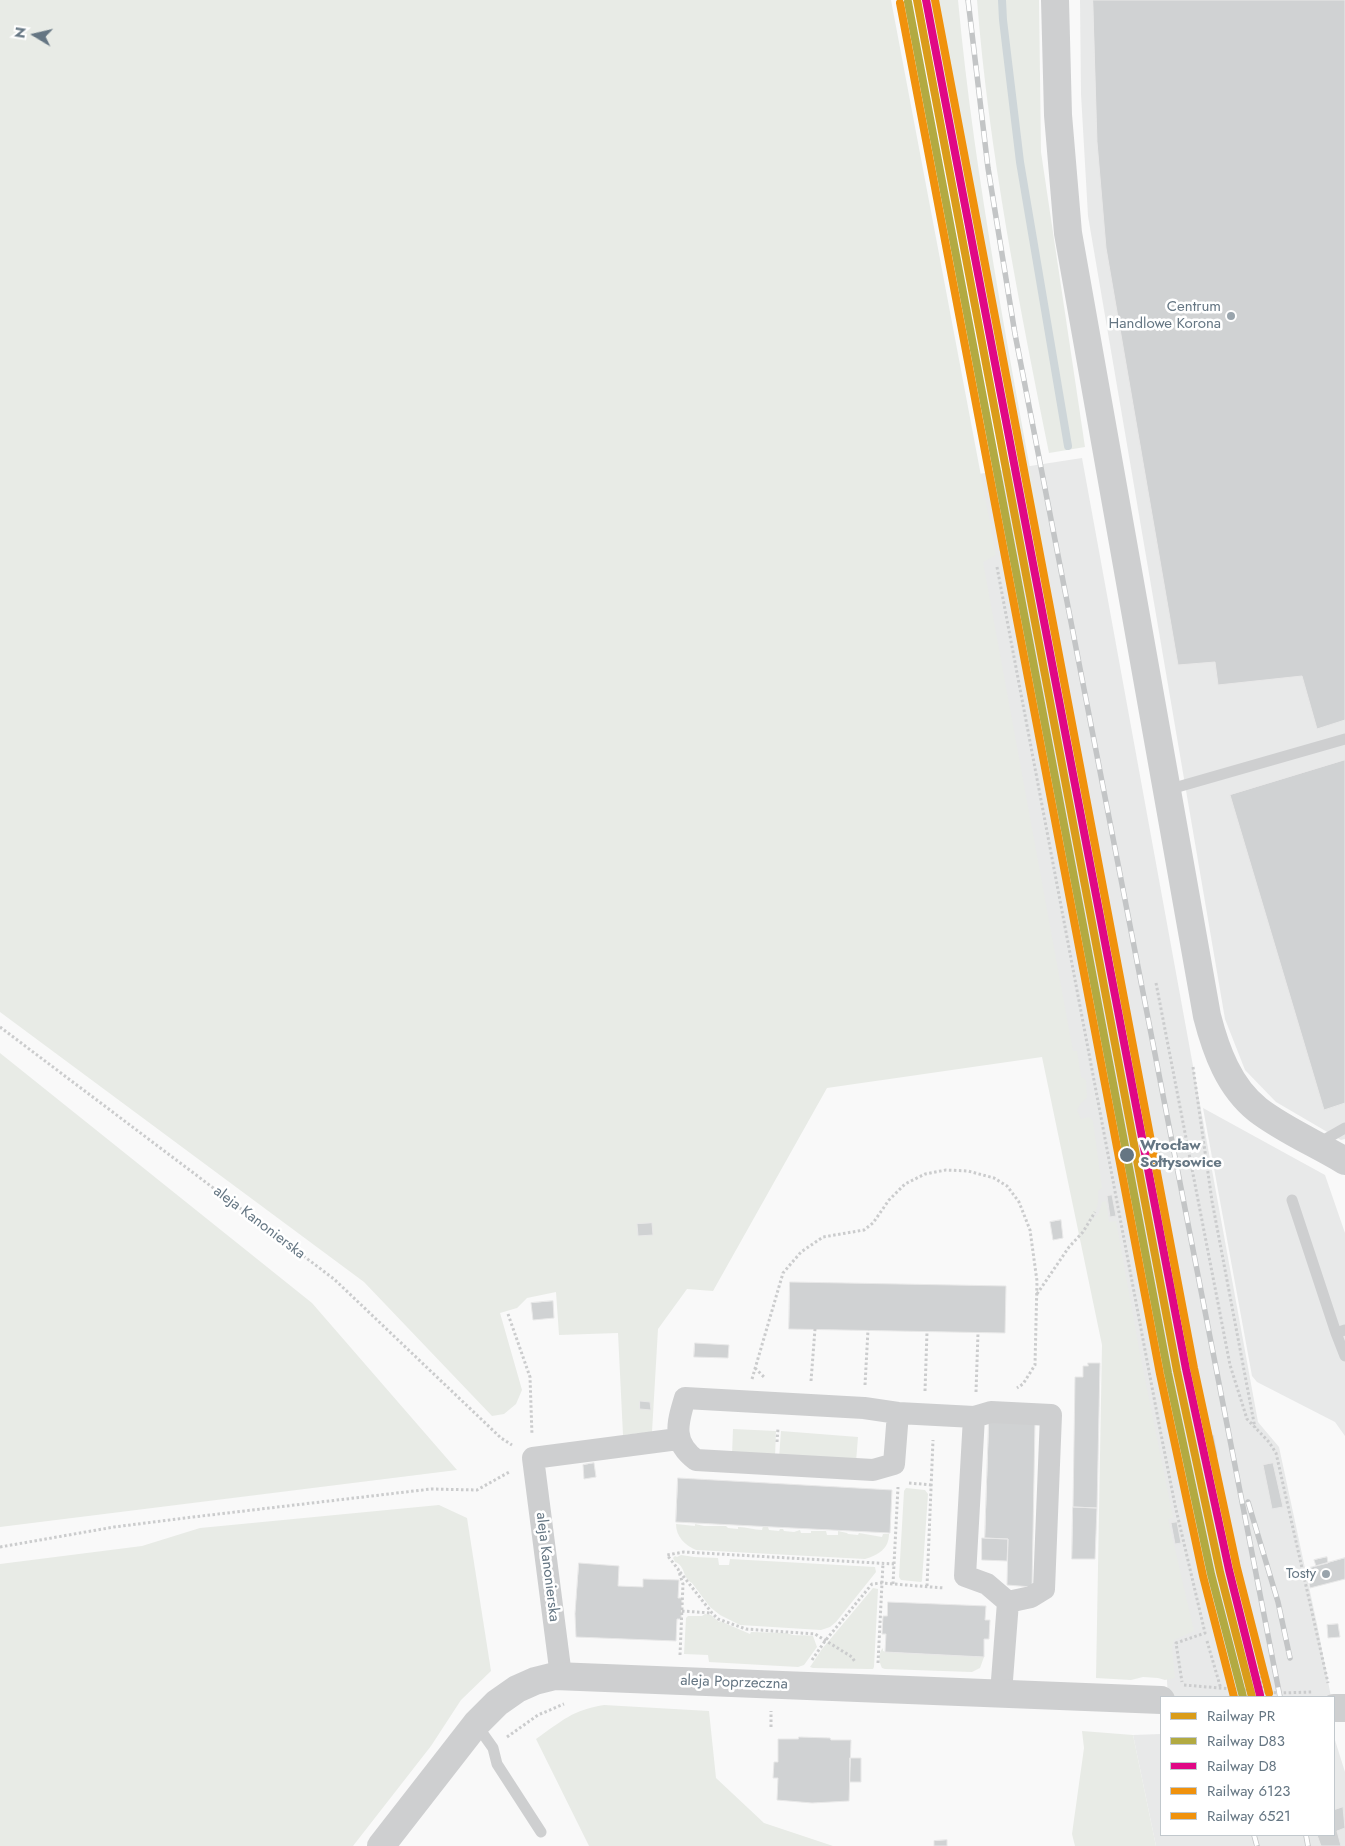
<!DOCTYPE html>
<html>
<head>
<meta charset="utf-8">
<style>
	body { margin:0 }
	#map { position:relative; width:1345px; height:1846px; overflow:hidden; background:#f9f9f9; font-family:Jost,sans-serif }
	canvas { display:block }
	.legend { position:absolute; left:1160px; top:1696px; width:175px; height:140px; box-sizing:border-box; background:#fff; border:1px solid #c1c8cd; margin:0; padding:6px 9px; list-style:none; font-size:15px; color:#657683 }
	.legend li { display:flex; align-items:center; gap:10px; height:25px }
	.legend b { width:25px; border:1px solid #c1c8cd }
	.north { position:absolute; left:10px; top:10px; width:50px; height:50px; -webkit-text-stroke:4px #fff; paint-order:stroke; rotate:279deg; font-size:14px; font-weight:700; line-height:20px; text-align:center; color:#657683 }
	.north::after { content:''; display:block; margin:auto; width:18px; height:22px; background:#657683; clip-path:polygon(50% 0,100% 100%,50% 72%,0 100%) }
</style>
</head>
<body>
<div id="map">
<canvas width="1345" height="1846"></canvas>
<ul class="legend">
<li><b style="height:6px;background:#da9c1a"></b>Railway PR</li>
<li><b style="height:6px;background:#b2aa42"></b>Railway D83</li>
<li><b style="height:6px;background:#e00885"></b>Railway D8</li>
<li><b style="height:6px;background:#f0920d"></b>Railway 6123</li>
<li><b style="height:6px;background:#f0920d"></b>Railway 6521</li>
</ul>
<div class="north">N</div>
</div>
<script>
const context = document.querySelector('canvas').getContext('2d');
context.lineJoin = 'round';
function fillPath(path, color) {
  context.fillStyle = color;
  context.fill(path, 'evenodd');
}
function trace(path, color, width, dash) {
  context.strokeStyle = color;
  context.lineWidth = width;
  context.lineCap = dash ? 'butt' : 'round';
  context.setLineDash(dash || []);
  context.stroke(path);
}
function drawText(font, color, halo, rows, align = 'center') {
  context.font = font + ' Jost,sans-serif';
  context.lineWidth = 5;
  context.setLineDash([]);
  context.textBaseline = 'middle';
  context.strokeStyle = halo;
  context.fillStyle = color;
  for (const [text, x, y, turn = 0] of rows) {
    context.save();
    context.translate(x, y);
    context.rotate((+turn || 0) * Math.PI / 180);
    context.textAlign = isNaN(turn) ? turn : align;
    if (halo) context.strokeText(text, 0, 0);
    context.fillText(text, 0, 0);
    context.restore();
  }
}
fillPath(new Path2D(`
	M1080 0H1345V1139L1341 1140 1276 1102 1245 1070 1225 1019 1088 216 1081 94Z
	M1082 458 1258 1422 1279 1447 1317 1624 1331 1697H1168L1166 1665 1059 1027 959 477Z
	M1203 1108 1325 1175 1345 1233V1436L1335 1422 1257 1382 1252 1376Z
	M1161 1734V1835H1334V1737L1345 1772V1846H1156L1133 1735Z`), '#e8e9e9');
fillPath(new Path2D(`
	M0 0H891L996 555 983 562 1073 1051H1077L1081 1077 1086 1080 1087 1098 1081 1103 1077 1110 1081 1119 1089 1117 1093 1121 1102 1188 1098 1191C1099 1207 1096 1214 1086 1226L1099 1213 1102 1202 1106 1201 1109 1222 1116 1221 1140 1354 1173 1518 1168 1519 1194 1631 1174 1640 1172 1648 1175 1678 1165 1680 1158 1678 1143 1677 1131 1680 1096 1678 1102 1345 1042 1057 827 1088 713 1291 687 1289 658 1329 652 1432 623 1435 618 1333 559 1335 556 1292 527 1298 517 1308 500 1313 522 1390 516 1404 504 1414 492 1416 364 1282 0 1012Z
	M928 0H958C975 183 1011 363 1044 544L1030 546C991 365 960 182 928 0Z
	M977 0H1039L1041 152 1085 447 1049 453C1019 303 989 153 977 0Z
	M0 1053 312 1303 457 1470 0 1527Z
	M733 1429 776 1431 775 1457 732 1455Z
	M781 1431 858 1437 856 1462 779 1458Z
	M906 1488 925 1490 928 1494 922 1581 921 1582 901 1580 899 1577 904 1491Z
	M439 1505 467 1518 491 1671 461 1700 431 1746 353 1846H0V1564L142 1546 200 1528Z
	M676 1524 695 1526V1524L704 1526H726L728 1528 738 1529V1527C747 1527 754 1530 762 1530L763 1526 768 1527 769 1530 779 1531 780 1529H783L784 1531 794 1532 800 1530 801 1533H811V1531H826L827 1535H838V1531L847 1533 848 1534 858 1535 859 1533 882 1537 883 1534H889C889 1549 878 1555 865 1559L696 1550C685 1545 676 1537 676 1524Z
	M681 1555 694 1557 718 1558 719 1565H729L730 1559 875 1567 876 1572 836 1622 830 1627 821 1630 740 1625 720 1615 710 1607 692 1583C682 1578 686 1566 675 1562L673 1558 675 1556 677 1557Z
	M873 1588 878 1589 874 1667 873 1669H868L813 1668 810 1667 822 1649Z
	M705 1614 711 1615 719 1622 720 1621 750 1634 751 1632 787 1633C795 1637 804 1634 813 1636L817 1647 804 1665 798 1667 709 1662 708 1655 684 1654 686 1618 688 1616H702Z
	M883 1648V1651L886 1652 984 1657 980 1668 972 1672 885 1669 882 1668C879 1663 878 1652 883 1648Z
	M604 1705 709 1711 716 1778 764 1823 833 1846H589L536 1739C562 1721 572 1710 604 1705Z
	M1082 1731 1133 1735 1156 1846H1075L1072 1834 1084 1748Z`), '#e8ebe6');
trace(new Path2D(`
	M1002 0 1003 20 1020 162 1068 446`), '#ced6d9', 8);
const building = new Path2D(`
	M1093 0H1345V720L1317 729 1302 676 1218 685 1215 662 1178 665 1106 248 1097 142Z
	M1345 760V1103L1324 1110 1230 795Z
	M1159 1144 1163 1165 1155 1167 1151 1145Z
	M1112 1195 1116 1216 1110 1217 1107 1196Z
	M1061 1220 1063 1238 1053 1240 1050 1222Z
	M652 1223 653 1235 638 1236 637 1224Z
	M790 1282 1006 1286 1005 1333 789 1329Z
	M553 1301 554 1318 533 1320 531 1303Z
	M695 1343 729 1345 728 1358 694 1357Z
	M1088 1363H1100L1097 1508 1073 1507 1075 1377H1083V1366H1088Z
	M640 1401 650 1402 651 1410 640 1409Z
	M989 1421 1035 1422 1032 1587 1007 1585 1008 1539 985 1538Z
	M1214 1435 1218 1456 1211 1457 1207 1436Z
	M594 1463 596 1477 584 1479 583 1465Z
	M1273 1463 1283 1507 1272 1509 1263 1465Z
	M678 1478 892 1490 890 1533 676 1522Z
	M1073 1507 1097 1508 1095 1559H1072Z
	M1177 1522 1181 1543 1175 1544 1171 1523Z
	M982 1538 1008 1539 1007 1561 982 1560Z
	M1327 1557 1328 1563 1316 1566 1314 1560Z
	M1345 1558V1579L1310 1588 1306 1569Z
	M579 1563 619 1566 618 1586 643 1587V1579L679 1580 678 1598H682L681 1619H677L676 1641 576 1637 575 1614Z
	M888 1602 986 1606 985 1620H990L989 1639H984V1657L885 1652 886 1634H882L883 1616H887Z
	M1338 1624 1340 1637 1328 1638 1327 1625Z
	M799 1737 830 1738 831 1740H851L849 1801 812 1803 777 1800 778 1778H773L774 1762H778V1739H798Z
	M850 1758H861V1782H850Z
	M1343 1807 1345 1828 1337 1831 1341 1846H1321L1317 1835H1334V1810Z
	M947 1840V1846H934V1841Z`);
fillPath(building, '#d0d2d3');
trace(building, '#e8e8e8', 1);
trace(new Path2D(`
	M1034 559 1196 1402 1247 1603 1264 1691
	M997 567 1159 1424 1175 1505 1205 1633 1176 1643 1182 1682
	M1156 983 1230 1365 1247 1419 1269 1442 1276 1453 1328 1683
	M0 1027 334 1279 501 1438 512 1445
	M1193 1067 1212 1201 1255 1428
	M1037 1294 1069 1247 1083 1232 1095 1212
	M508 1314 530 1377 532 1435
	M755 1368 764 1377
	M752 1379 783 1273 801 1252 823 1237 864 1230 873 1223 889 1200 905 1184 925 1174 946 1170 968 1171 994 1178 1007 1186 1019 1202 1030 1230 1037 1281 1035 1365 1023 1384 1017 1388
	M811 1381 815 1329
	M865 1385 868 1330
	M925 1391 927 1332
	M976 1392 978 1333
	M777 1442 778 1428
	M909 1483 932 1485
	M0 1547 114 1527 193 1517 431 1489 477 1490 511 1471
	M680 1572 712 1613 718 1619 746 1629 815 1634 852 1657 855 1662
	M893 1584 898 1487
	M927 1586 933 1440
	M682 1611 711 1613
	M1207 1641 1221 1689
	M680 1655 683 1584 678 1569 667 1555 684 1552 894 1564
	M812 1660 825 1641 872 1584 881 1583 944 1588
	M878 1663 883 1563
	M1184 1685 1279 1693 1312 1692
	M771 1727V1711
	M507 1737 538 1715 564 1704`), '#cbcccd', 3, [2.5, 2.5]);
trace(new Path2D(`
	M1167 790 1345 739
	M1317 1144 1345 1128
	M1292 1200 1336 1333
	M1345 1330 1336 1333 1345 1356
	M476 1724 493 1748 497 1764 541 1832`), '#cecfd0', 11);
trace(new Path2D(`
	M898 1413 894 1464 873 1470 696 1460C672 1442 677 1424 685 1398L864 1408 898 1413 974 1417 965 1576 987 1584 1008 1602 1001 1693
	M974 1417 991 1412 1051 1415 1044 1589 1031 1597 1008 1602
	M561 1676 533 1458 678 1439`), '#cecfd0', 22);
trace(new Path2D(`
	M1055 0 1058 115 1068 233 1207 1016C1216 1051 1229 1087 1258 1110 1284 1130 1317 1144 1345 1161
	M1334 1708H1345
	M381 1846 476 1724 497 1703 517 1689 535 1681 555 1676 1161 1700`), '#cecfd0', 28);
const rail = new Path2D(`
	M968 0 988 168 1015 334 1280 1697
	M1248 1502 1278 1602 1290 1658
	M1254 1835 1257 1846
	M1306 1835 1308 1846`);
trace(rail, '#c3c5c6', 5.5);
trace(rail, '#fff', 4, [11]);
trace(new Path2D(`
	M917 0 1177 1371 1220 1572 1252 1697`), '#da9c1a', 8);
trace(new Path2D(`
	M908 2 1168 1373 1211 1574 1243 1697`), '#b2aa42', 8);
trace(new Path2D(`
	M926 0 1186 1369 1229 1570 1260 1695`), '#e00885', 8);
trace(new Path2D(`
	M900 3 1160 1374 1203 1576 1234 1697`), '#f0920d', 8);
trace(new Path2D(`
	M935 0 1194 1368 1237 1568 1269 1693`), '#f0920d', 8);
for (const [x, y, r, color] of [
	[1231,316,5,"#99a4ac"],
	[1127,1155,8,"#657683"],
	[1326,1574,5,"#99a4ac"]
]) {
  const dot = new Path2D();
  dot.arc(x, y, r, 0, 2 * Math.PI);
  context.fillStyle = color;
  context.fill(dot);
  trace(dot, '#fff', 2);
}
drawText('15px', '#657683', '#fff', [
	["Centrum",1221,307],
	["Handlowe Korona",1221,324],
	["Tosty",1316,1574]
], 'right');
drawText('bold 15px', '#657683', '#fff', [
	["Wrocław",1140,1146],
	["Sołtysowice",1140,1163]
], 'left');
drawText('15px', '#657683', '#fff', [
	["aleja Kanonierska",259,1223,37],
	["aleja Kanonierska",547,1567,83],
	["aleja Poprzeczna",734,1683,2]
]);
</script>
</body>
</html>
